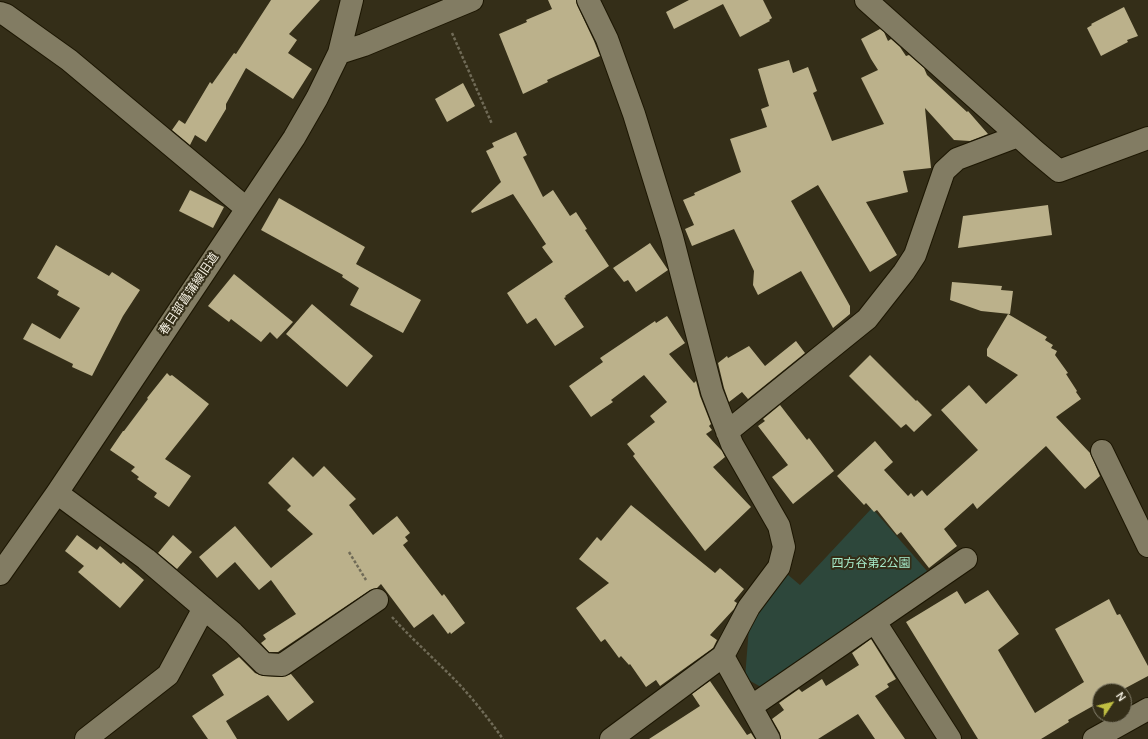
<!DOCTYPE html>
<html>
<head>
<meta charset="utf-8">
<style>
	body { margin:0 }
	#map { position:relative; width:1148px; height:739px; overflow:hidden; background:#342e18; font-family:Manrope,sans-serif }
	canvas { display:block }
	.north { position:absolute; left:1092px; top:683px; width:40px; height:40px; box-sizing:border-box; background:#342e18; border:1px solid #827d6a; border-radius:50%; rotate:55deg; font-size:11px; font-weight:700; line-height:16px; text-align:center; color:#f7f3e5 }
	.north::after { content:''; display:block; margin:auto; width:14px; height:18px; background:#bfbe42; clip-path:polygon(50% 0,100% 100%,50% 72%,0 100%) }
</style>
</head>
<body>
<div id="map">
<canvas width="1148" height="739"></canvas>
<div class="north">N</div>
</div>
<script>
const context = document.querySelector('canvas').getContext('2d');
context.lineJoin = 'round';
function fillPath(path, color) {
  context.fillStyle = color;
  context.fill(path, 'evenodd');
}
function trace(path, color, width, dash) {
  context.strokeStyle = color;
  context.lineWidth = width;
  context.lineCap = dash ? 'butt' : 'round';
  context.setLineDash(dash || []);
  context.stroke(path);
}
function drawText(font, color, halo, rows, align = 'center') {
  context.font = font + ' Manrope,"Noto Sans JP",sans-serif';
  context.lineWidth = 4;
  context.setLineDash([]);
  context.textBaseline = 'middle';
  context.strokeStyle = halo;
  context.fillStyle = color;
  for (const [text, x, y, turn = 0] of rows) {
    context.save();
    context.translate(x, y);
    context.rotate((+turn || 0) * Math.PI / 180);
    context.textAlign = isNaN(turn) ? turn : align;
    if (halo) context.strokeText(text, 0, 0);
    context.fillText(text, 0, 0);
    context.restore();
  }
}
fillPath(new Path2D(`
	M872 508 927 571 761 687 745 678 749 627 771 595 787 574 800 585Z`), '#2d473b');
fillPath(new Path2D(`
	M271 0H320L289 34 297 40 288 53 312 69 293 99 246 68 226 104V109L206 142 195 135 190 145 172 130 179 120 185 124 210 82 212 84 234 53 236 54Z
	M548 0H576L577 5 594 41 600 56 547 80 548 82 523 94 499 34 527 22 526 20 552 9Z
	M689 0H763L772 18 769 20 770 21 740 37 723 4 674 29 666 12Z
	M1124 7 1138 36 1127 40 1128 42 1101 56 1087 28 1092 25 1091 24Z
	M880 29 884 32 888 41 891 39 900 47 906 56 909 55 924 68 927 75 967 112 968 111 988 134 970 141 954 140 925 108 931 168 903 171 908 192 866 202 897 255 870 272 818 185 791 201 850 306V314L833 328 801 271 758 295 753 285 754 271 734 229 692 246 685 229 694 225 683 200 695 195 694 193 741 172 730 139 767 127 761 109 769 106 758 69 789 60 793 73 808 67 817 91 813 93 832 141 884 124 861 78 878 70 871 59 861 39Z
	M463 83 475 106 447 122 435 99Z
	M516 132 527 155 523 157 543 197 553 190 570 216 576 212 587 229 585 230 609 266 565 296 566 297 564 298 584 327 555 346 536 318 527 324 507 293 553 262 542 247 546 244 513 194 472 213 471 211 501 182 486 151 494 147 492 143Z
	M190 190 224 207 213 228 179 211Z
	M279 198 365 247 356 264 421 300 403 333 350 305 359 288 342 277 343 275 261 230Z
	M1048 205 1052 235 958 248 963 216Z
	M650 243 668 270 636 292 628 280 624 282 613 268Z
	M56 245 109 276 112 272 140 290 123 316 92 376 72 367 73 364 23 339 32 323 60 339 80 308 57 295 59 291 37 278Z
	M234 274 293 322 277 339 270 332 261 342 231 319 229 322 208 306Z
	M952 282 1002 286 1001 290 1013 291 1010 314 981 311 950 300Z
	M312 304 373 356 347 387 286 334Z
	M1008 314 1047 337 1045 340 1053 345 1051 348 1057 351 1055 355 1068 373 1066 374 1077 391 1076 392 1081 399 1056 417 1090 453 1100 476 1085 489 1046 446 977 509 973 503 944 529 957 546 929 568 901 532 897 535 877 510 874 512 866 503 864 505 837 476 875 441 893 462 884 470 908 496 911 493 914 497 922 490 927 496 978 450 941 410 969 385 986 404 1018 375 987 356V349Z
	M667 316 685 343 669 354 694 383 696 381 700 396 711 424 709 426 712 430 706 434 722 451 725 457 713 467 751 507 705 551 633 456 635 454 627 444 655 422 650 416 667 402 644 375 611 400 613 402 591 417 569 386 603 362 600 358 655 321 656 323Z
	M796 341 805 353 748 399 742 392 729 402 724 388 718 363 727 356 728 358 749 346 765 366Z
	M870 355 916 401 917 400 932 415 914 432 906 424 901 428 849 376Z
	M167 373 170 376 172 375 209 404 165 459 191 476 169 507 154 497 157 493 137 479 139 477 131 471 135 467 110 450 123 431H124L148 399 147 398Z
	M780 405 807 440 809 438 834 471 793 504 772 477 788 465 758 426 765 421 763 419Z
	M293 457 313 477 324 466 356 499 349 505 373 535 397 516 410 533 405 537 408 541 403 545 442 596 444 594 465 623 451 634 450 632 448 634 433 614 414 628 381 584 377 588 370 590 278 652H269L261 643 266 639 263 635 296 614 271 580 259 590 235 562 217 578 199 557 235 526 271 568 313 534 287 510 291 506 268 483Z
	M631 505 715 573 720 568 744 589 734 601 737 603 734 609 710 635 717 640 713 648 660 686 656 680 646 687 630 664 629 665 621 656 619 658 605 639 601 642 576 608 609 583 579 559 597 537 601 541Z
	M77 535 97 550 100 546 121 564 123 562 144 580 120 608 78 572 84 566 65 551Z
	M173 535 192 552 177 569 158 553Z
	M988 590 1019 634 998 650 1035 713 1084 682 1055 629 1109 599 1117 615 1120 614 1148 666V676L1120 691H1100V702L1068 720 1069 722 1041 739H978L906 622 957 591 965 604Z
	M871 639 896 679 887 684 889 687 875 696 905 739H875L858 714 818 739H781L780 733 772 719 784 710 779 703 799 689 802 692 822 679 826 686 859 665 852 653Z
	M239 657 255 673 263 676 281 677 291 674 314 702 288 721 268 695 226 721 237 739H208L192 716 224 695 212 675Z
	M710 681 747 735 751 733 755 739H649L700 706 692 694Z`), '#bbb18b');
const minor = new Path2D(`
	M588 0 607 39 634 114 672 237 712 392 732 444 779 526 784 547 779 567 749 607 723 656 611 739
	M866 0 1035 151 1059 171 1148 138
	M0 13 6 15 69 60 246 208
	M339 53 364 45 472 0
	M727 432 867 319 904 272 915 255 944 171 957 159 1018 136
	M1102 451 1148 546
	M57 493 146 559 233 633 264 664 282 665 377 600
	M0 574 57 493 294 138 317 98 339 53 352 0
	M875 622 950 739
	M723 656 769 739
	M752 706 966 559
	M86 739 168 675 204 608
	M1094 739 1148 709`);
trace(minor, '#1c1602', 24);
trace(new Path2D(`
	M452 33 492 124
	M349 552 366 580
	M392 617C409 636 428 653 446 671 467 691 486 715 503 739`), '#706b57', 2.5, [3, 2]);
trace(minor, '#827c63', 22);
drawText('12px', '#f7f3e5', '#342e18', [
	["春日部菖蒲線旧道",189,294,-56]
]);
drawText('12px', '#a7eccb', '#342e18', [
	["四方谷第2公園",871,564]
]);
</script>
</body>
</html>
